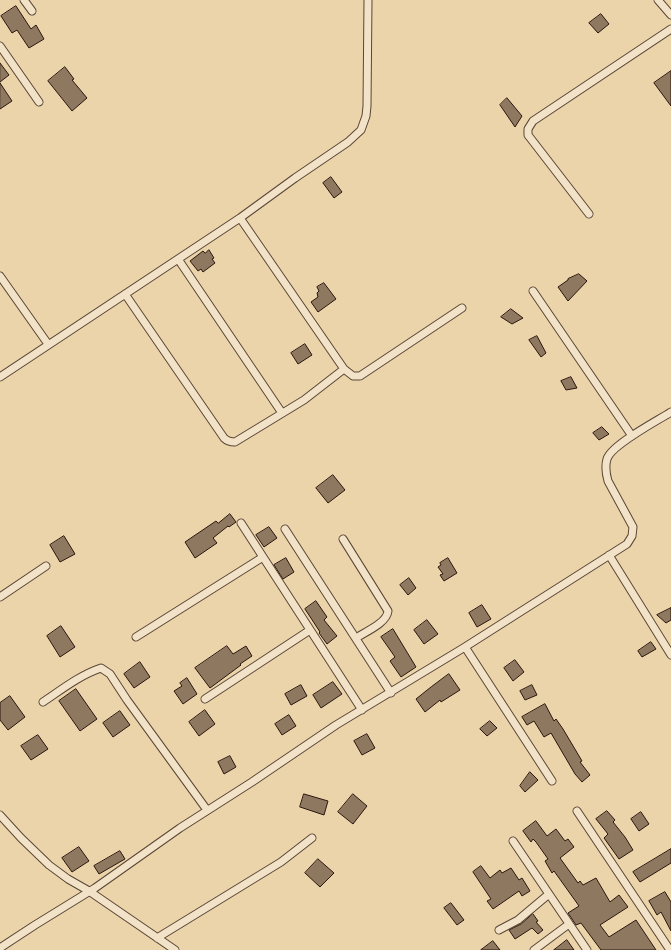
<!DOCTYPE html>
<html>
<head>
<meta charset="utf-8">
<style>
	body { margin:0 }
	canvas { display:block; background:#ebd4aa }
</style>
</head>
<body>
<canvas width="671" height="950"></canvas>
<script>
const context = document.querySelector('canvas').getContext('2d');
context.lineJoin = 'round';
function fillPath(path, color) {
  context.fillStyle = color;
  context.fill(path, 'evenodd');
}
function trace(path, color, width, dash) {
  context.strokeStyle = color;
  context.lineWidth = width;
  context.lineCap = dash ? 'butt' : 'round';
  context.setLineDash(dash || []);
  context.stroke(path);
}
const building = new Path2D(`
	M16 6 31 29 36 25 44 39 29 48 17 30 12 33 1 16Z
	M601 14 609 24 598 33 589 23Z
	M0 63 9 75 0 82Z
	M65 67 74 79 72 80 87 98 72 111 48 81Z
	M671 71V106L654 83Z
	M0 83 12 101 0 109Z
	M507 98 522 116 515 127 500 105Z
	M331 177 342 192 334 198 323 183Z
	M209 250 214 258 212 259 215 263 203 272 201 269 198 271 190 261 203 251 205 253Z
	M579 274 587 281 568 301 558 287 568 280V279Z
	M324 283 336 299 318 312 311 302 318 297 317 293 319 291 317 287Z
	M511 309 523 318 512 324 501 317Z
	M537 336 546 353 541 357 529 340Z
	M305 344 312 355 298 364 291 353Z
	M571 377 577 388 566 390 561 381Z
	M602 427 609 434 599 440 593 433Z
	M333 475 345 490 328 503 316 488Z
	M230 514 236 522 229 527 228 526 213 538 217 543 195 558 185 542 216 521 218 523Z
	M269 527 277 538 264 547 256 535Z
	M64 536 75 554 60 562 50 545Z
	M286 558 294 572 283 579 274 565Z
	M448 558 457 573 444 581 440 575 443 574 438 567 441 565 440 563Z
	M409 578 416 588 408 595 400 585Z
	M316 601 327 617 324 620 337 636 327 644 319 633 320 632 305 609Z
	M482 605 491 619 477 627 469 613Z
	M671 608V620L666 623 657 615Z
	M427 620 438 634 424 644 414 630Z
	M61 626 75 647 60 657 47 636Z
	M393 629 416 667 401 677 390 661 395 657 381 637Z
	M651 642 656 649 642 657 638 651Z
	M227 646 233 654 246 646 252 656 240 664 241 665 210 688 195 668Z
	M515 660 524 672 513 681 504 668Z
	M140 662 150 677 134 688 124 674Z
	M449 674 460 690 441 702 440 700 425 712 416 699 431 687Z
	M187 678 197 694 183 704 174 691 182 686 180 683Z
	M333 682 342 694 321 708 313 695Z
	M301 685 307 696 291 705 285 694Z
	M532 685 537 695 525 700 520 691Z
	M76 689 97 719 80 731 59 701Z
	M10 696 25 717 8 730 0 720V703Z
	M545 704 554 721 556 719 563 729 582 761 580 762 590 775 582 782 575 774 551 733 544 737 534 721 527 725 522 717Z
	M205 710 215 724 199 736 189 722Z
	M120 711 130 725 113 737 103 723Z
	M289 715 296 726 282 735 275 724Z
	M490 721 497 728 487 736 480 729Z
	M367 734 375 748 362 755 354 741Z
	M38 735 48 749 31 760 21 746Z
	M230 756 236 767 224 774 218 762Z
	M530 772 538 780 525 792 520 786Z
	M304 794 328 801 324 815 300 807Z
	M353 794 367 806 353 824 338 812Z
	M607 811 615 820 613 822 625 837 633 850 619 859 604 838 608 834 596 819Z
	M641 812 649 824 639 831 631 819Z
	M536 821 547 836 556 829 565 841 568 839 574 847 560 858 578 883 580 881 583 885 596 878 610 902 619 895 628 907 600 925 609 937 636 920 656 950H601L581 923 576 925 568 913 579 906 554 871 552 873 545 861 548 859 536 842 533 839 531 842 523 831Z
	M79 847 89 861 72 872 62 858Z
	M671 849V863L640 882 633 872Z
	M120 851 125 859 99 874 94 866Z
	M318 859 334 873 320 887 305 873Z
	M481 866 490 878 500 870 502 873 511 868 519 880 522 878 530 891 522 896 519 891 493 909 487 901 491 899 473 872Z
	M665 892 671 902V931L661 912 657 915 649 901Z
	M451 903 464 920 457 925 444 908Z
	M533 914 538 921 536 922 543 930 538 934 532 928 515 939 509 930 521 924Z
	M567 940 574 950H554Z
	M493 941 500 950H481Z`);
fillPath(building, '#8e7960');
trace(building, '#2a160f', 1);
const minor = new Path2D(`
	M24 0 32 11
	M658 0 671 15
	M0 46 39 102
	M589 214 528 135V129L533 121 671 29
	M240 218 344 369 353 376H360L462 308
	M178 259 282 413
	M0 276 48 344
	M533 291 632 436
	M125 294 224 438C227 441 230 442 235 442L304 400 344 369
	M0 377 240 218 295 178 348 142 361 130 366 116 367 106 368 0
	M241 523 362 710
	M285 529 391 693
	M343 539 388 611C387 623 365 632 356 638
	M609 555 671 655
	M0 597 46 566
	M136 637 263 557
	M465 647 552 781
	M205 699 310 630
	M43 702C61 690 80 675 101 668L110 674 127 700 207 810
	M577 811 670 950
	M0 815 21 838 49 865 68 879 89 891 175 950
	M513 841 587 950
	M499 930 518 920 549 894
	M157 938 281 862 312 838
	M0 948 35 925 95 888 180 828 252 782 336 725 465 647 627 544 632 536 633 527 608 481C606 474 605 466 607 459 611 445 657 421 671 412
	M534 950 569 924`);
trace(minor, '#5a4636', 9);
trace(minor, '#f2e3c8', 7);
</script>
</body>
</html>
